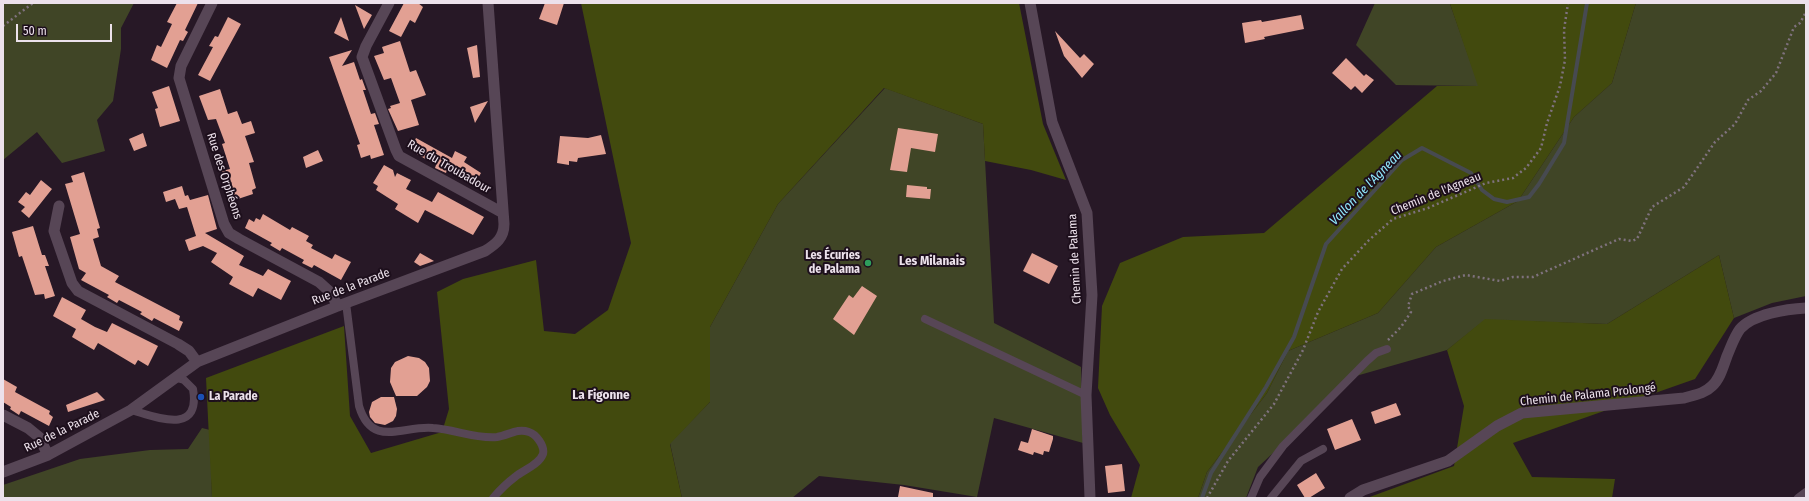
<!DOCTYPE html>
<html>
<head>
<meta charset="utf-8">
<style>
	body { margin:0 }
	#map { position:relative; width:1809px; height:501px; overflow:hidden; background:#271826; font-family:"Fira Sans Condensed",sans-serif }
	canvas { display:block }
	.frame { position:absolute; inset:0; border:4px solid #ece1eb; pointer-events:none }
	.scale { position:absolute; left:16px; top:24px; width:96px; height:18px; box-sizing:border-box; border:2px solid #ece1eb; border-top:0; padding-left:5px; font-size:12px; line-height:14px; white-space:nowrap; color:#ece1eb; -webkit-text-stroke:3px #1d0f1c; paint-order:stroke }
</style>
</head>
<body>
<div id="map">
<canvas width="1809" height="501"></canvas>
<div class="frame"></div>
<div class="scale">50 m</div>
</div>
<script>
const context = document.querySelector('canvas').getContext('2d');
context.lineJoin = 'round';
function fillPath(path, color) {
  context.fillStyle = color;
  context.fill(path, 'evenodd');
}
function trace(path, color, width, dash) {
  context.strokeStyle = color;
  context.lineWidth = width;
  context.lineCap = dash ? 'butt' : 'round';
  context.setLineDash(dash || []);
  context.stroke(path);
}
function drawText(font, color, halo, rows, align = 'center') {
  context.font = font + ' "Fira Sans Condensed",sans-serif';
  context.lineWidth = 4;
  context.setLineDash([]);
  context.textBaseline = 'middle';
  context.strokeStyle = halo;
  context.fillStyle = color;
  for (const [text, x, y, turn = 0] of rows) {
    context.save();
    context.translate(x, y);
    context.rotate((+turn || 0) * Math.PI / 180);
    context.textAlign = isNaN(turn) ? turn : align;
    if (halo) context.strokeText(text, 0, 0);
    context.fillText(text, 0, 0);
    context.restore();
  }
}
fillPath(new Path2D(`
	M3 3H134L121 28V49L113 101 97 120 105 151 62 163 37 132 3 160Z
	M1375 3H1451L1450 4 1479 86 1396 85 1356 45Z
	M1636 3H1806V296L1772 303 1734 318 1719 255 1607 324 1485 320 1447 350 1356 376 1258 467 1246 498H1198L1207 472 1267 393 1288 351 1378 313 1436 247 1518 201 1574 117 1612 83Z
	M885 88 983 124 994 323 1081 367 1083 443 994 418 977 497 904 485 819 476 792 498H682L670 443 710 402V327L778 204Z
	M202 428 210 430 212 498H3V485L80 459 150 450 188 449Z`), '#404526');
fillPath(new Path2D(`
	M581 3H1019L1043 124 1066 180 1031 170 985 161 983 124 884 88 778 204 710 327V402L670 444 682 498H212L206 378 344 326 350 416 371 453 442 432 449 409 437 292 463 279 536 260 544 331 575 334 608 310 631 243Z
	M1451 3H1636L1612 83 1574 117 1518 201 1436 247 1378 313 1288 351 1267 393 1207 472 1198 498H1131L1140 465 1110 415 1098 388 1102 306 1120 263 1183 237 1264 233 1437 86H1478L1450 4Z
	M1719 255 1734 318 1695 379 1513 443 1532 477 1615 479 1612 498H1367L1454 466 1464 406 1447 350 1485 319 1607 324Z`), '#424a0e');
trace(new Path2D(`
	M1202 498 1211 473 1266 387 1294 337 1326 244 1402 160 1422 148 1471 173 1482 190 1494 199 1507 202 1529 197 1539 184 1564 143 1587 3`), '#474a50', 4);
fillPath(new Path2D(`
	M177 3H198L185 30 188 32 183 41 180 40 167 68 151 60 157 45 161 47 172 24 167 22Z
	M404 3H418L423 7 415 23 410 20 401 37 389 31Z
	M545 3H564L557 25 539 19Z
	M355 5 372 15 364 29Z
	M1301 15 1304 29 1264 37 1265 39 1245 43 1242 23 1261 20 1262 22Z
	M228 17 241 24 210 81 198 75 213 47 209 46 215 36 218 37Z
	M341 17 349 41 334 33Z
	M1055 31 1080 58 1084 54 1094 64 1082 78 1064 56Z
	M400 41 410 72 416 70 426 95 411 100 419 125 398 131 388 109 391 108 390 106 400 103 391 78 384 80 374 56 384 53 382 47Z
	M477 45 480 77 473 78 467 48Z
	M352 50 342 66 354 62 360 80 362 79 366 90H363L371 114 375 113 379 124 374 125 384 155 371 159 370 155 361 158 357 145 360 144 329 57Z
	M1346 58 1364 76 1366 74 1374 80 1362 93 1355 86 1351 90 1332 73Z
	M169 86 180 121 160 127 155 109 158 108 152 92Z
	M220 89 228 114 237 111 242 124 251 121 255 133 245 136 254 162 249 163 256 188 252 190 253 194 232 201 231 196 227 197 223 186 227 184 222 171 230 169 222 144 225 143 216 119 208 120 199 96Z
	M488 101 475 123 470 107Z
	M898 128 938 134 935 152 911 148 907 172 890 170Z
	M143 133 147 146 134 151 129 139Z
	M601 135 606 154 578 158 577 162 569 161V165L557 163 560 136 588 138Z
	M416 138 452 158 455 151 467 157 464 162 481 173 474 185 447 170 446 173 435 168 436 165 410 150Z
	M318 150 323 161 306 168 303 157Z
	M384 165 393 170 395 177 397 173 411 180 406 189 432 202 438 192 484 217 473 235 425 210 418 223 395 209 398 204 376 190 378 186 373 183Z
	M84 172 100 228 97 229 99 237 93 239 101 266 119 276 115 282 180 316 179 320 183 322 179 331 154 318 152 321 140 314 142 312 119 300 117 303 107 297 109 295 81 280 86 273 79 269 70 237 80 234 65 184 73 182 71 176Z
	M41 180 52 189 29 218 21 211 25 207 18 202 26 192 30 195Z
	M907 185 927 187V189H931L930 199 906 197Z
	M182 186 185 196 188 195 190 200 208 195 217 229 205 233 244 256 239 265 263 276 268 269 291 281 281 300 258 288 253 297 229 284 233 277 211 262 217 253 203 246 189 251 185 240 196 236 187 207 179 209 175 199 166 202 163 192Z
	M263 214 290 230 292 227 309 236 306 241 313 245 311 248 332 259 335 254 351 262 341 280 314 265 312 268 302 263 304 260 282 248 280 251 270 245 272 243 245 228 249 219 254 222 256 218 260 220Z
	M33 226 42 255H45L49 266H45L55 296 45 299 44 294 35 295 22 256 19 257 12 232Z
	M420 253 434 261 420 266 414 262Z
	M1032 253 1058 266 1049 284 1023 271Z
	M862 286 877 296 854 335 833 319 849 295 853 298Z
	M62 297 86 310 81 319 95 327 107 332 112 323 158 346 148 366 138 360 135 365 98 343 94 350 72 337 76 329 53 316Z
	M408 356 419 358 425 362 429 368 430 381 427 387 417 396H396L390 382 391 368 395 362Z
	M3 379 17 387 15 392 50 411 49 414 53 417 49 426 21 411 19 415 10 409 11 407 3 402Z
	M97 392 105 400 68 412 66 405Z
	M381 397H394L397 409 396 416 393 421 385 425 375 423 370 417 369 412 372 402Z
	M1396 403 1401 415 1375 424 1371 412Z
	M1352 419 1361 440 1335 450 1327 429Z
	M1032 429 1053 436V439L1049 452 1044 451 1043 455 1034 452 1033 455 1018 450 1021 441 1028 443Z
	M1122 464 1125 491 1108 493 1105 466Z
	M1316 473 1325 488 1309 498H1305L1297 485Z
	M900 486 933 493V498L898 497Z`), '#e2a093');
trace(new Path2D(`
	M3 26 33 3
	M1388 340 1401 327 1411 312 1408 306 1412 294 1443 281 1466 275 1500 281 1513 277H1533L1619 239 1632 241 1637 239 1652 207 1684 187 1715 142 1735 124 1748 100 1761 91 1776 73 1794 27 1800 23 1806 12
	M1207 498 1228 461 1274 404 1303 350 1318 312 1342 269 1369 240 1393 219 1428 208 1486 183 1513 178 1526 168 1541 148 1547 123 1560 86 1565 60 1564 30 1568 3`), '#7f727e', 2.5, [2, 3]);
trace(new Path2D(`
	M346 303 359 406C372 449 403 425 433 428 454 429 475 439 497 437 509 435 517 428 529 432 536 434 545 446 543 454 539 465 523 470 515 477 507 483 499 491 493 498
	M925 319 1086 395
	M131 410C156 417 201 436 193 389L184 380 177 378
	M1251 498 1260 477 1283 446 1367 361 1376 353 1387 349
	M1271 498 1301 461 1323 449
	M1798 498 1806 492`), '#574656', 8);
trace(new Path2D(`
	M212 3 181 66 179 78 224 224 229 233 239 239 319 282 329 291 338 306
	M389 3 366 46 362 57 396 150 399 156 503 213
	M1030 3 1052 122 1087 213 1092 295 1086 395 1090 498
	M59 206 54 231 72 283 78 291 178 344 189 351 197 362
	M3 415 28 428 39 437 48 455
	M3 472 48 455 131 410 197 362 338 306 485 251C496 244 504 238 504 224L488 3
	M1350 498 1363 490 1448 461 1497 426 1522 413 1684 398C1694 395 1704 394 1712 386 1720 379 1723 367 1727 356 1731 347 1734 337 1740 329 1753 314 1787 309 1806 308`), '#574656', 11);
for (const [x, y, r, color] of [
	[868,263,4,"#2e9e5b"],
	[201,397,4,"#1a4fb4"]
]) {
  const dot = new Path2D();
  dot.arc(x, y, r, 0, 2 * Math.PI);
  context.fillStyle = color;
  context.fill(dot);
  trace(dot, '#1d0f1c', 1.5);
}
drawText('12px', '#ece1eb', '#1d0f1c', [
	["Rue du Troubadour",449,167,30],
	["Rue des Orphéons",224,176,72],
	["Chemin de l'Agneau",1436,194,-22],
	["Chemin de Palama",1075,259,-93],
	["Rue de la Parade",351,287,-21],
	["Chemin de Palama Prolongé",1588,395,-6],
	["Rue de la Parade",62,431,-26]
]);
drawText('bold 12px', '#ece1eb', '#1d0f1c', [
	["Les Écuries",860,256],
	["de Palama",860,270],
	["La Parade",209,397,"left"]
], 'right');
drawText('italic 13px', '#90e8fc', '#1d0f1c', [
	["Vallon de l'Agneau",1366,188,-46]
]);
drawText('bold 13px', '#ece1eb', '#1d0f1c', [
	["Les Milanais",932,261],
	["La Figonne",601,395]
]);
</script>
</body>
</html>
